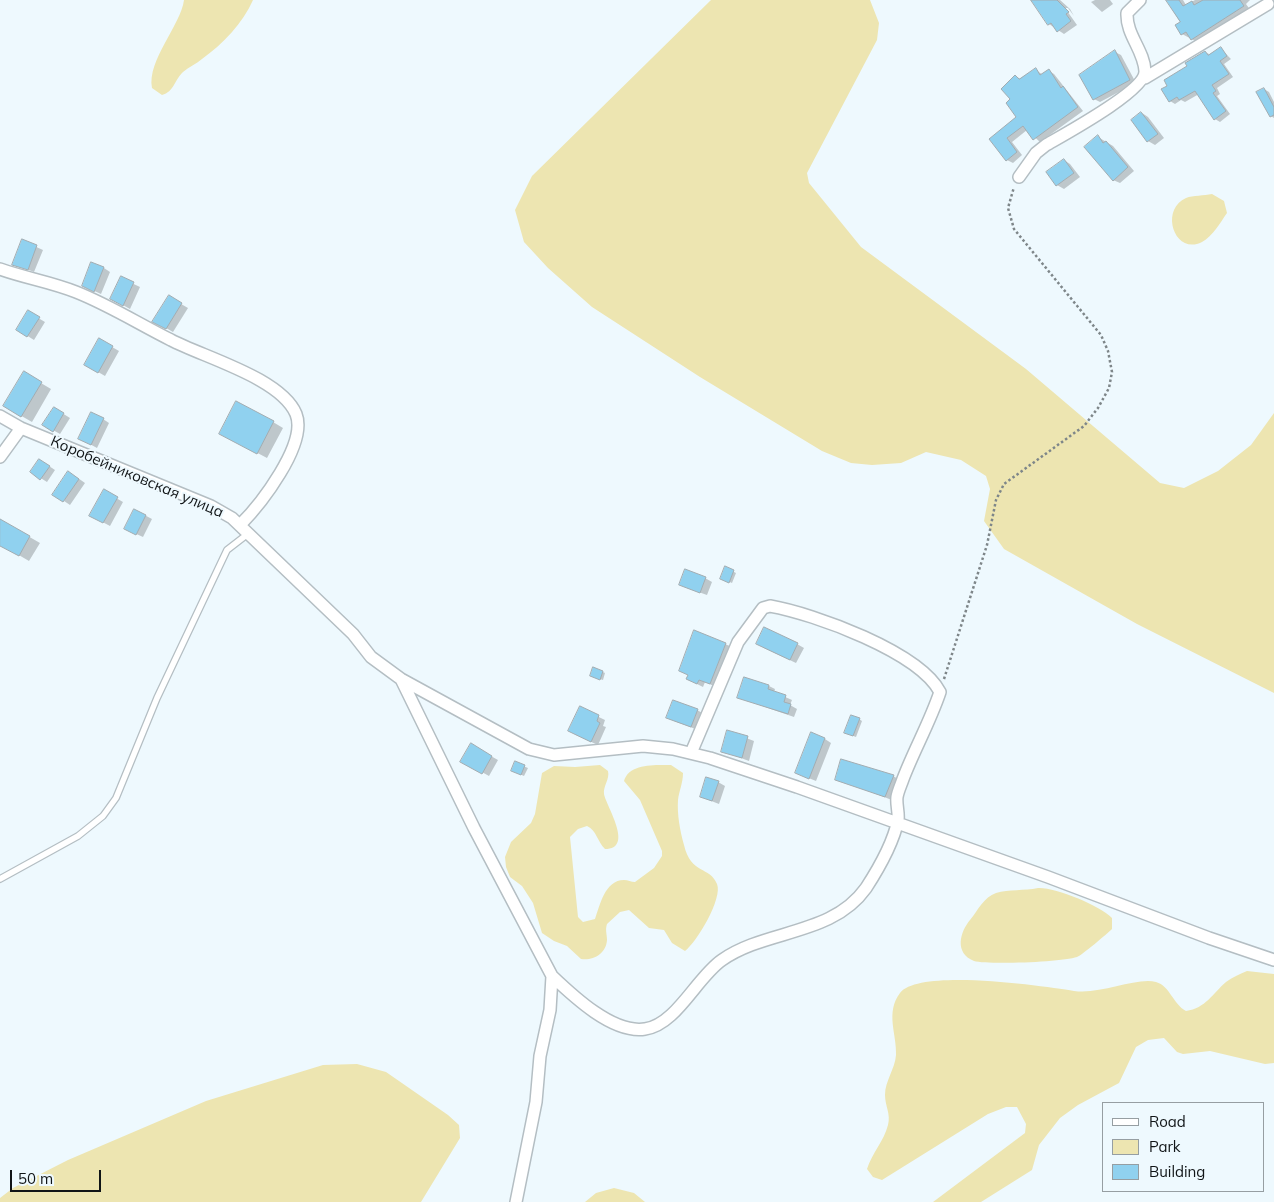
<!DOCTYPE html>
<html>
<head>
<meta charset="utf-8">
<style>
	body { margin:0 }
	#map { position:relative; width:1274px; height:1202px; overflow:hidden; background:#eef9fe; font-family:Mulish,sans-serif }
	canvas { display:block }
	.legend { position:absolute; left:1102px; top:1102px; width:162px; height:90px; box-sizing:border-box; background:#eef9fe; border:1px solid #969ea2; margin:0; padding:6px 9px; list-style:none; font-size:15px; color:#111517 }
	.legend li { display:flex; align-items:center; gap:10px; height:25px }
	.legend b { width:25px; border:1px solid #969ea2 }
	.scale { position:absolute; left:10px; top:1170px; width:91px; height:22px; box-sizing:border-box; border:2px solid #111517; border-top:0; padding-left:6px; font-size:15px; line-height:18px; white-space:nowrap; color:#111517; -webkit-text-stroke:4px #eef9fe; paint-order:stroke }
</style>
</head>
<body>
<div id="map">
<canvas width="1274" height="1202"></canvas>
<ul class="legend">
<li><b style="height:6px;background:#fff"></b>Road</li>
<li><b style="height:14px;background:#ede5b1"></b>Park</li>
<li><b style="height:14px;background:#90d1ef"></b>Building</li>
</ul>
<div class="scale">50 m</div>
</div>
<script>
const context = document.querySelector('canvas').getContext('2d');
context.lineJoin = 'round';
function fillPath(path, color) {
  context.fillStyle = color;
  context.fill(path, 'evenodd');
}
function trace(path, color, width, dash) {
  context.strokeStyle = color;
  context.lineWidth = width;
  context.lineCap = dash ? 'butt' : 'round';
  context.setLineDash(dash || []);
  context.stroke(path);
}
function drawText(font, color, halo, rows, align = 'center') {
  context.font = font + ' Mulish,sans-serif';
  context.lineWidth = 4;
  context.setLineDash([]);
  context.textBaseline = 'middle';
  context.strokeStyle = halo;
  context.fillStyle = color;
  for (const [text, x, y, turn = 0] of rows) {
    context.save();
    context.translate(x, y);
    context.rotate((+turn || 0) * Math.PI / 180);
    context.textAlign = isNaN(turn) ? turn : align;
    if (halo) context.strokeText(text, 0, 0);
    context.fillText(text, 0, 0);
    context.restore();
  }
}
fillPath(new Path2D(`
	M184 0H253C243 23 223 44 202 59 196 64 189 67 183 72 175 79 174 92 162 95L152 88C147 60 181 25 184 0Z
	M711 0H870L879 23 877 40 807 173 809 183 861 247 1026 369 1160 483 1184 488 1218 471 1251 445 1274 413V693L1137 624 1004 549 984 521 990 489 986 476 961 460 926 452 901 463 872 465 851 463 822 451 700 377 592 307 548 268 524 242 515 210 532 176Z
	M1212 194 1224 201 1227 213C1220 223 1213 236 1202 242 1175 256 1159 210 1186 198 1193 195 1204 196 1212 194Z
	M600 765 608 771C610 779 603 786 604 794 606 806 635 849 605 849 597 841 597 831 587 826L578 829 570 837 578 917 583 922 595 919C600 905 605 880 624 880 628 880 631 882 635 882L654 868 662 856V851L640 800 624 781C629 763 656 765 671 765L683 773C683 783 679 791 678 800 677 814 680 831 684 845 691 875 710 866 717 884 723 898 697 942 685 951L672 943 664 930 649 928 629 910 620 912 607 924C605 930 607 934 607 940 606 954 593 961 581 959L567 946 554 941 542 933 533 903 522 886 510 877 506 867 505 857 511 842 531 823 535 814 542 773 554 766 575 767Z
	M1038 888C1055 887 1099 905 1112 918V929C1108 933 1081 956 1077 957 1063 962 988 965 974 961 954 953 960 932 970 920 978 910 984 897 996 893 1009 889 1024 891 1038 888Z
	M1247 971 1274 974V1063L1265 1064 1210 1051 1183 1054 1177 1052 1164 1038 1148 1040 1136 1047 1119 1083 1078 1105 1060 1118 1039 1145 1032 1170 981 1202H933L1025 1133 1026 1124 1017 1107H1006L988 1114 882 1180 873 1177 867 1169C872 1153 884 1141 888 1125 891 1114 885 1106 885 1095 885 1081 895 1069 896 1055 897 1034 885 1013 900 993 919 968 1043 986 1074 991 1100 995 1136 977 1156 982 1170 986 1173 1004 1186 1011 1206 1008 1212 994 1226 982 1233 977 1240 974 1247 971Z
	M357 1064 386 1072 448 1115 459 1125 460 1138 421 1202H0V1198L13 1188 68 1160 206 1101 323 1065Z
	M614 1188 634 1193 645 1202H585L596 1193Z`), '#ede5b1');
fillPath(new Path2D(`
	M1031 0H1060L1070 9 1074 16 1068 8H1065L1077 25 1064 34 1049 24Z
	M1095 0H1110L1113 4 1102 12 1091 2Z
	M1170 0H1183L1186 5 1195 0H1250L1246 4 1251 11 1199 43 1182 34 1177 26 1182 22Z
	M1221 49 1231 59 1224 64 1233 77 1217 88 1220 94 1217 96 1230 114 1220 122 1215 119 1199 94 1185 102 1181 100 1175 104 1170 101 1163 90 1205 52 1211 55Z
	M1115 52 1121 55 1136 83 1100 102 1094 99Z
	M1036 70 1043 75 1049 71 1054 74 1083 111 1040 142 1027 130 1012 142 1022 155 1013 163 1007 160 991 139 1018 118 1012 100 1015 76 1021 79Z
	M1264 89 1269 92 1274 102V118L1271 116Z
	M1142 113 1148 117 1164 138 1155 145 1148 141Z
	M1098 137 1113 146 1134 171 1120 183 1113 180Z
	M1064 160 1070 164 1080 177 1064 189 1057 185Z
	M23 241 43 250 34 272 14 264Z
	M104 268 110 272 101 294 90 289Z
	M121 278 140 287 130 309 112 299Z
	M169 297 188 308 173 332 154 321Z
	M28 312 45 322 34 340 18 330Z
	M100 340 119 351 105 376 86 365Z
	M24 373 51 389 32 422 4 406Z
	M54 408 70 418 60 434 44 425Z
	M103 419 109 423 97 448 86 442Z
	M273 422 283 428 267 458 231 439Z
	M46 464 55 470 47 482 31 472Z
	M75 476 85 483 70 505 64 501Z
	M104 491 123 502 110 526 91 516Z
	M135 510 152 519 143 537 132 532Z
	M0 520 40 543 29 561 0 544Z
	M726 568 736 573 732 583 721 578Z
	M705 578 712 582 707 595 687 588Z
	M695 631 732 647 716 687 705 682 703 687 693 682 689 675Z
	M797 644 804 648 796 663 764 648Z
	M603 672 605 673 603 680 594 677Z
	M745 678 769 686 775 689 774 692 792 700 790 705 797 709 794 717 739 698Z
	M580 708 605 720 603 726 606 727 598 745 576 735Z
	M697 710 704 714 698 730 674 721Z
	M859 719 862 721 856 737 848 734Z
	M728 731 754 741 749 761 722 751Z
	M825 739 831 743 816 781 796 773Z
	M471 745 498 760 489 776 462 761Z
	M516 763 528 768 524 776 515 772Z
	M893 776 900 780 892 800 836 779Z
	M718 782 725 786 719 804 701 797Z`), '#0003');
const building = new Path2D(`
	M1031 0H1057L1069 12 1066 14 1071 21 1057 32 1051 23 1048 25Z
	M1166 0H1179L1183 6 1192 1 1194 5 1203 0H1240L1244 6 1191 40 1186 32 1181 35 1175 25 1180 22Z
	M1221 47 1227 56 1220 61 1229 74 1212 85 1216 91 1213 93 1226 111 1214 120 1195 91 1179 100 1177 97 1169 102 1161 89 1167 86 1164 80 1187 66 1185 63 1205 51 1208 55Z
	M1115 50 1130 80 1093 100 1079 75Z
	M1036 68 1040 75 1049 69 1061 88 1063 86 1078 107 1033 140 1023 126 1007 138 1017 152 1006 161 989 139 1016 117 1006 103 1010 99 1001 89 1015 75 1019 79Z
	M1264 88 1274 107V115L1270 117 1256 92Z
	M1141 112 1158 134 1147 142 1131 120Z
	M1098 135 1103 143 1106 141 1128 167 1113 181 1084 147Z
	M1064 159 1074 173 1056 186 1046 172Z
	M22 239 37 245 28 270 12 265Z
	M91 262 104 267 94 292 82 286Z
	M121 276 134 282 123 306 110 299Z
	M169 295 182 303 166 329 152 322Z
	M28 310 40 317 27 337 16 330Z
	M99 338 113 346 98 373 84 365Z
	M24 371 42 382 21 417 3 406Z
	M236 401 274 421 257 454 219 434Z
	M54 407 64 413 53 432 42 425Z
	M91 412 104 418 91 445 78 439Z
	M39 459 50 466 40 480 30 472Z
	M68 471 79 479 63 502 52 495Z
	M104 489 118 497 103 523 89 516Z
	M134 509 146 515 136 535 124 529Z
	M0 519 30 536 19 556 0 546Z
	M725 566 734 570 729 583 720 579Z
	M685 569 706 577 700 593 679 585Z
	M764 627 798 643 790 660 756 644Z
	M694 630 726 643 710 684 699 680 697 684 686 679 688 675 679 671Z
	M593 667 603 671 600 680 590 676Z
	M744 677 769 685 768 689 786 695 784 702 791 704 788 714 737 698Z
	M673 700 698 709 691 727 666 718Z
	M580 706 599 715 597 721 600 723 591 742 568 731Z
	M851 715 860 718 853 736 844 733Z
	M727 730 748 736 742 758 721 752Z
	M811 732 825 738 809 779 795 773Z
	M471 743 492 756 482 774 460 762Z
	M841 759 894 775 885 797 835 780Z
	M515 761 525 765 521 775 511 771Z
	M706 777 719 781 712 801 700 797Z`);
fillPath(building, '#90d1ef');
trace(building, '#a2acb1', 1);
const service = new Path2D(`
	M0 879 78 836 103 816 116 798 157 698 218 569 227 550 249 533`);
const minor = new Path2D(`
	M1145 78 1268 4
	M1019 177 1036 153 1046 145C1065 134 1146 90 1145 71 1144 50 1126 35 1127 13L1140 0
	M0 269C25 278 51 282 76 292 109 305 139 324 171 340 203 357 281 378 296 414 308 444 260 505 240 525
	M0 416 21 428 211 506 232 518 353 634 371 657 401 679 529 749 554 755 643 746 673 749 710 758 797 787 1048 877 1209 938 1274 960
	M0 457 21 428
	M401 679 474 828 552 976 550 1010 540 1056 536 1102 516 1202
	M552 976C573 996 613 1034 645 1029 676 1025 697 977 722 960 766 929 832 936 866 888 879 868 893 844 898 820 899 812 896 805 897 797 898 791 901 785 903 779 914 750 930 722 940 692 919 652 815 614 770 606L763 608 738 642 691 753`);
trace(service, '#b4bec3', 8);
trace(minor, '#b4bec3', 14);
trace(new Path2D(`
	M944 679 987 545 996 500 1004 484 1084 426 1098 408 1109 388 1112 372 1108 351 1101 335 1014 229 1008 208 1014 187`), '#7e8689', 2.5, [2.5, 2.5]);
trace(service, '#fff', 5.5);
trace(minor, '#fff', 11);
drawText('15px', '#111517', '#eef9fe', [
	["Коробейниковская улица",137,477,23]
]);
</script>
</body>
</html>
